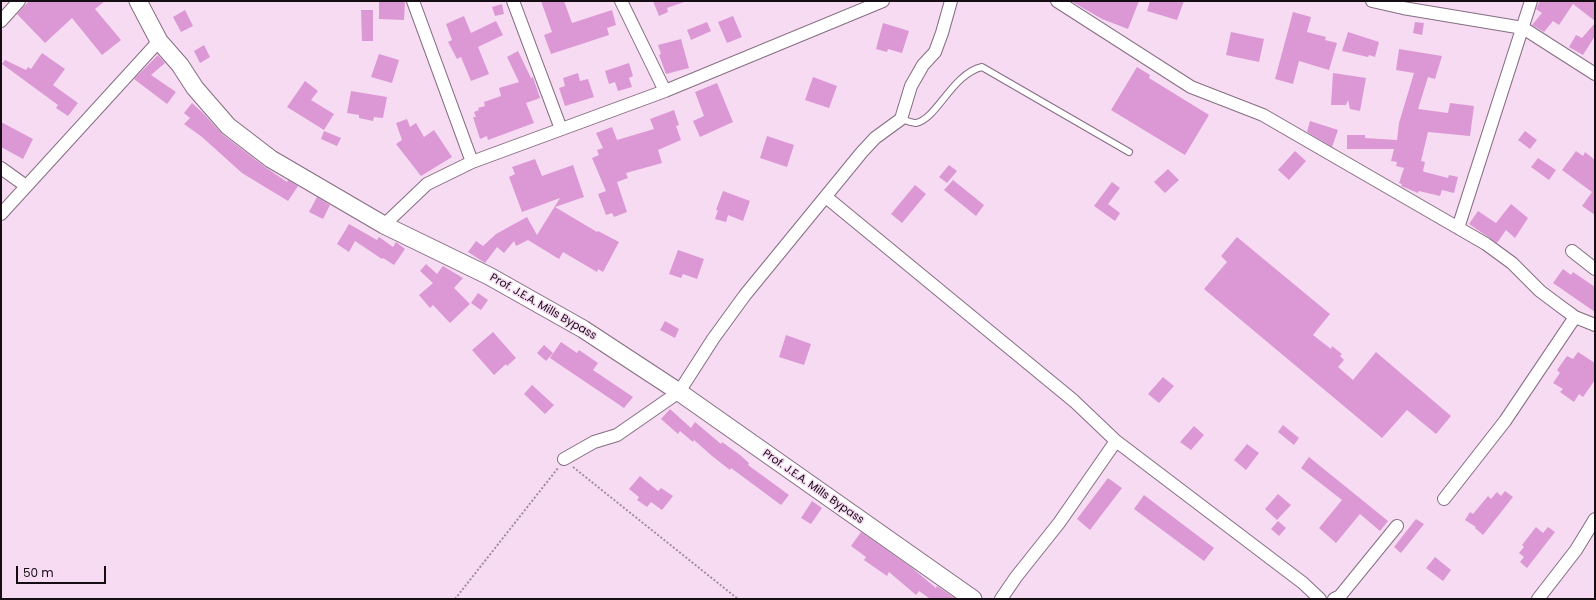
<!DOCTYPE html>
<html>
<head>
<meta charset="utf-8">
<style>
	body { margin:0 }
	#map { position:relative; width:1596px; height:600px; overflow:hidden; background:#f7dbf3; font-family:Poppins,sans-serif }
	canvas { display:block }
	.frame { position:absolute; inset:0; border:2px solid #150c14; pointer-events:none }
	.scale { position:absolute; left:16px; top:566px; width:90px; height:18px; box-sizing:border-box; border:2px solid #150c14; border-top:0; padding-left:5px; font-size:12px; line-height:14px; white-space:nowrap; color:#150c14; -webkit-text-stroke:3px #f7dbf3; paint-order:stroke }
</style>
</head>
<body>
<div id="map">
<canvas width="1596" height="600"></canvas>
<div class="frame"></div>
<div class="scale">50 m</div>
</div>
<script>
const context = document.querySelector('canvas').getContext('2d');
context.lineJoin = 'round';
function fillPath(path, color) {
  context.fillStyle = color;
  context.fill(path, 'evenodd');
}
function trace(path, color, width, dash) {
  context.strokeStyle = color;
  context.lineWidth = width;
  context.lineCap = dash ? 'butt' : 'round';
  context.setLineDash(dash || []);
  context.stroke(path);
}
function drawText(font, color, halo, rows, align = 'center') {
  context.font = font + ' Poppins,sans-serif';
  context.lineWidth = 3;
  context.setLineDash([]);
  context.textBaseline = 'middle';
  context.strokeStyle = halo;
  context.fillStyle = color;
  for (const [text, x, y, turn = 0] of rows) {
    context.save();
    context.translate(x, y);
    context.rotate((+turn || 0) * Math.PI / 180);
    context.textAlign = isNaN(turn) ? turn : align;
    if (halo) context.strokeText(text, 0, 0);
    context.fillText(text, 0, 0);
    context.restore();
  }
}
fillPath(new Path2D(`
	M29 1H105L95 9 121 40 102 55 72 18 45 43 17 14Z
	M379 1H405L404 20 379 19Z
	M541 1H564L572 23 612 10 616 25 607 28 609 35 551 54 544 35 552 32Z
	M653 1H684V2L667 8 668 12 659 16Z
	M1071 1H1139L1128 29 1102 19Z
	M1150 1H1184L1177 20 1147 11Z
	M1540 1H1595V21L1573 4 1559 25 1553 21 1544 32 1532 25 1542 13 1536 9Z
	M502 4 504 14 495 16 492 7Z
	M185 10 193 26 181 32 173 17Z
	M361 10H373V41H362Z
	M1293 12 1311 17 1307 32 1326 37 1325 40 1337 43 1329 70 1299 61 1293 84 1275 79Z
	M464 16 471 33 496 21 503 35 478 47 489 74 471 81 461 57 457 59 448 42 452 40 446 24Z
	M733 16 742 37 727 43 718 22Z
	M707 22 711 31 691 40 687 30Z
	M1415 22 1424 23 1422 35 1413 33Z
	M883 23 909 31 902 53 888 49 887 52 876 49Z
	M1595 23V36L1583 55 1569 47 1576 35 1582 38Z
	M1231 32 1264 39 1259 62 1226 55Z
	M1348 32 1379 42 1375 57 1369 55 1368 57 1342 51Z
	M681 39 689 68 666 74 659 55 661 54 658 45Z
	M204 45 210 57 200 63 194 51Z
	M1399 49 1442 56 1435 79 1428 77 1418 109 1448 113 1450 103 1474 106 1470 136 1428 132 1421 161 1425 162 1423 171 1425 172 1448 178 1449 175 1458 177 1454 193 1442 190 1440 196 1419 191 1418 193 1401 186 1402 184 1399 183 1404 168 1396 166 1397 162 1391 161 1394 149H1347V135H1365V138L1397 140 1399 123 1414 73 1396 70Z
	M518 51 531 78 533 77 540 98 526 103 534 123 488 140 487 136 480 139 473 117H476L474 112 479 110 478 108 485 106 484 102 501 96 499 88 519 82 507 57Z
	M42 53 65 69 53 85 78 103 68 116 56 108 58 105 2 64 5 60 26 70 28 67 31 69Z
	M379 54 399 60 392 83 371 77Z
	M158 55 165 63 151 75 176 92 167 104 134 79Z
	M629 63 633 76 629 78 632 87 618 91 615 82 609 84 605 71Z
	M1137 67 1150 75 1149 78 1209 115 1185 155 1111 110Z
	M578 73 580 81 588 79 594 97 565 106 559 88 565 86 563 78Z
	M1333 73 1366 78 1360 111 1350 109 1348 100 1346 105H1331Z
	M813 77 837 86 829 108 805 100Z
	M305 81 318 91 311 100 334 114 324 130 287 107Z
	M717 83 733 122 700 137 693 121 704 116 695 92Z
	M351 91 387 97 383 118 374 117 373 121 359 118V115L347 113Z
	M192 103 203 113 222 134 265 167 287 182 288 180 298 186 288 201 242 173 202 137 184 124 190 118 184 113Z
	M674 110 679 125 676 126 681 140 658 150 662 163 626 173 628 178 617 182 627 212 614 217 612 213 606 215 598 194 606 191 592 158 599 155 597 150 603 148 596 133 612 127 617 140 654 129 650 119Z
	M407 119 410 127 416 123 424 137 434 130 452 157 421 176 396 144 402 140 396 123Z
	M1310 121 1338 130 1332 147 1307 132Z
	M1 122 33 139 23 159 1 147Z
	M324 131 341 138 337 146 321 139Z
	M1525 131 1537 140 1530 149 1518 140Z
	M767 136 794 145 787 167 760 158Z
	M1295 151 1306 161 1289 180 1278 170Z
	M1576 151 1583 156 1585 152 1595 160V215L1582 206 1592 192 1562 170Z
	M1538 158 1556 170 1549 180 1531 167Z
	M535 159 542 176 573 165 584 197 555 207 597 232 598 231 619 242 603 272 598 269 597 272 563 252 559 259 528 240 516 246 514 241 504 253 497 247 485 263 468 252 476 241 483 246 496 234 527 217 537 235 560 198 522 212 509 177 515 174 512 167Z
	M949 165 957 171 947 183 939 177Z
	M1168 169 1179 180 1165 193 1154 182Z
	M953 180 984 205 976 216 944 190Z
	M1112 182 1120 188 1108 204 1120 213 1115 221 1094 206Z
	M915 185 926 194 902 223 891 214Z
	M723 191 750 201 743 221 728 215 726 222 715 219 718 210H716Z
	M317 197 330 205 323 219 309 212Z
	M1511 204 1528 218 1515 238 1506 230 1497 243 1469 224 1478 211 1496 223Z
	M349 224 377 240 379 237 393 247 396 242 405 249 394 265 383 258 382 259 355 241 349 252 337 244Z
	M1237 237 1330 314 1313 335 1331 349 1332 346 1342 354 1340 356 1344 360 1338 367 1353 380 1376 352 1451 416 1436 434 1407 410 1382 438 1204 289 1227 262 1221 256Z
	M678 250 704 259 697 279 683 274 681 278 669 274Z
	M426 264 437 274 443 266 463 278 454 288 470 304 450 323 433 305 430 308 419 295 433 283 420 271Z
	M1563 269 1571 275 1573 272 1595 287V312L1553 283Z
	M478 293 488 300 481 310 471 303Z
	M665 321 679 329 675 338 660 330Z
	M493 332 516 358 507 366 506 364 494 375 472 350Z
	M786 335 811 344 804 365 779 357Z
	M561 342 577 353 579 350 598 363 593 370 633 397 624 408 550 358Z
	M544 345 553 353 546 361 537 353Z
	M1578 352 1595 363V380L1583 397 1579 394 1574 402 1560 392 1563 389 1553 383 1560 373 1557 370 1567 356 1573 359Z
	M1163 377 1174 386 1159 403 1148 394Z
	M532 385 554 405 545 414 524 394Z
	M670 409 691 428 695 422 721 444 722 442 740 455 749 463 748 465 789 495 781 505 731 468 730 470 712 456 694 440 693 442 680 431 678 434 661 419Z
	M1283 425 1299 438 1294 445 1278 432Z
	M1194 426 1204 435 1191 450 1180 442Z
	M1247 444 1259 453 1246 470 1234 460Z
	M1309 457 1388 521 1380 531 1360 514 1336 543 1319 528 1342 500 1301 468Z
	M640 476 658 491 661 488 673 496 662 510 651 502 647 507 637 500 639 497 629 489Z
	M1108 478 1122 488 1090 530 1077 519Z
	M1505 491 1513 497 1483 535 1475 528 1476 527 1465 520 1470 512 1473 514 1488 496 1491 499 1497 492 1501 496Z
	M1278 494 1291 505 1277 520 1265 509Z
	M1144 495 1214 548 1204 561 1134 509Z
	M812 501 822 508 811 524 801 518Z
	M1416 519 1424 524 1401 553 1394 547Z
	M1278 521 1286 528 1279 536 1271 529Z
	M1536 527 1543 533 1548 527 1555 532 1527 568 1520 562 1524 557 1519 553 1524 547 1522 545Z
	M861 532 912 568 936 588 937 586 956 599H928L929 598 919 591 916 595 889 572 887 576 864 560 866 557 851 546Z
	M1435 557 1451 570 1443 581 1426 568Z`), '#db98d4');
const lane = new Path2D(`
	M901 119C905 120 912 123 916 123 937 119 952 74 982 67L1129 152`);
const street = new Path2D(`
	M413 1 472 162
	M513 1 561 129
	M621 1 665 91
	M1057 1 1191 87 1263 115 1486 244 1512 263 1540 291 1560 306 1575 317 1595 325
	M1372 1 1403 8 1523 28 1595 74
	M1 21 19 1
	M1 168 26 186
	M826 197 1074 401 1116 441 1303 583 1320 599
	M1 214 159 41
	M384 225 427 184 472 162 665 91 883 1
	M1458 228 1531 1
	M1572 251 1595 269
	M564 459 594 442 617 435 679 392 713 339 745 295 862 152 875 138 901 119 911 86 923 65 935 52 942 33 951 1
	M1444 499 1505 421 1575 317
	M1001 599 1016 577 1059 523 1116 441
	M1334 599 1340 596 1397 526
	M1538 599 1576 550 1595 519`);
const secondary = new Path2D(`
	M138 1 159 41 180 65 195 88 228 126 271 159 384 225 489 276 583 329 679 392 973 599`);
trace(lane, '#856d82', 8);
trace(street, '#856d82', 14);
trace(secondary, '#856d82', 19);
trace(new Path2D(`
	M573 467 738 599
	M1 598 2 599
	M455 599 558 468`), '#a08b9d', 2, [2, 2]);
trace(lane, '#fff', 6);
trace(street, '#fff', 12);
trace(secondary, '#fff', 17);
drawText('11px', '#150c14', '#f7dbf3', [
	["Prof. J.E.A. Mills Bypass",543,307,30],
	["Prof. J.E.A. Mills Bypass",813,487,35]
]);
</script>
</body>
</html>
